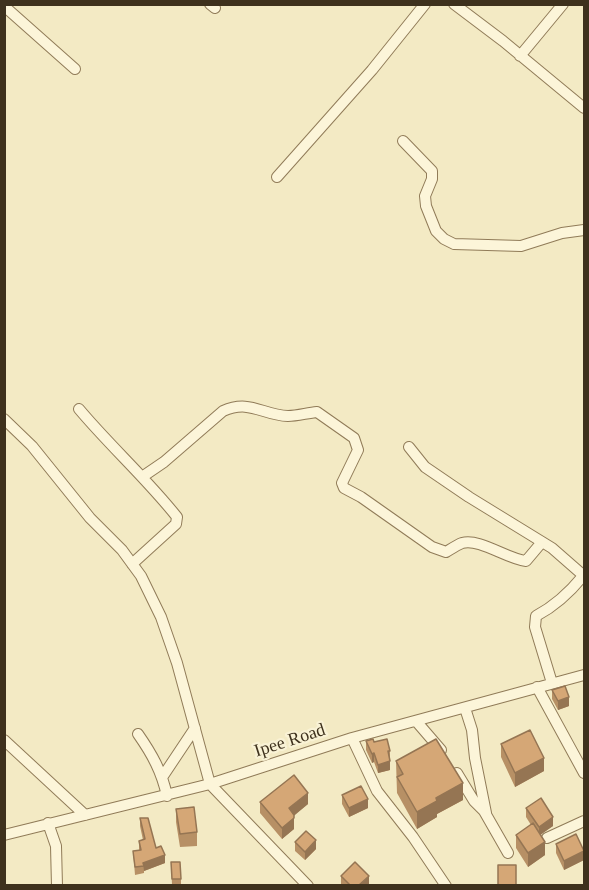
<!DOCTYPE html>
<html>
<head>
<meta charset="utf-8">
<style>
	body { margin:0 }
	#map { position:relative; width:589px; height:890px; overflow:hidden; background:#f3eac4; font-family:"Times New Roman",serif }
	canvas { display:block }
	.frame { position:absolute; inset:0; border:6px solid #3e311d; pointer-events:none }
</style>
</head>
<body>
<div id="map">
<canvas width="589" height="890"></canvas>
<div class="frame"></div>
</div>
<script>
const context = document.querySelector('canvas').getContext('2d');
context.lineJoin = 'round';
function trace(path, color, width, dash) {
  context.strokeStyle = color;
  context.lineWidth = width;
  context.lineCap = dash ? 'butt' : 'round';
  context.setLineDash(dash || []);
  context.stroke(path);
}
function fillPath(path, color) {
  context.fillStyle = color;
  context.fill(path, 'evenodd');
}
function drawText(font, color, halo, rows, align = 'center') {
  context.font = font + ' "Times New Roman",serif';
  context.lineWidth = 4.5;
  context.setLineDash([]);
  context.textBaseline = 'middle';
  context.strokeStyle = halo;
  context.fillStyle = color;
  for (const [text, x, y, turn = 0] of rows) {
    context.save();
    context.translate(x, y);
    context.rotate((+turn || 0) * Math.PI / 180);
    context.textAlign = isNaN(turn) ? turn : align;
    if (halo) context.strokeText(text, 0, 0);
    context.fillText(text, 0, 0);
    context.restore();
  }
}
const minor = new Path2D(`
	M210 4 215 8
	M454 4 503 41 584 108
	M4 6 75 69
	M520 56 563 4
	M403 141 432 171V179L425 196 426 206 436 231 444 239 454 244 521 246 562 233 584 230
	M277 177 372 70 425 4
	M79 409C110 446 147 479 177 517L176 524 132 564
	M4 419 32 446 90 518 122 550 141 576 161 617 177 663 210 784 308 886
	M409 447 425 467 469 497 552 548 584 576
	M142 477 164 462 223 411C250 399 262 415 288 416 297 416 307 413 317 412L354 438 358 450 342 483 344 488 361 497 432 547 446 552C451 549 457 545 462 543 480 538 507 559 526 561L542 542
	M552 683 535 627 536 616C555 606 570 592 583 576
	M537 687 584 773
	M465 708 472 730 475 758 486 813
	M416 721 441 750
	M138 734C152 754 162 772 167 796
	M352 738 377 791 413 837 446 886
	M4 740 85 815
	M457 773 474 801 484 811 508 853
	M163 776 195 728
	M48 823 56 846 57 886
	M4 835 210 784 352 738 584 675
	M547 838 584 821`);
trace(minor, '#907b58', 12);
trace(minor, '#fcf5d9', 10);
fillPath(new Path2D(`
	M552 690 569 706 558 710 552 699Z
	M366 741 374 742 390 751V770L378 773 374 762 372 763 366 750Z
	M501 744 544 771 515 787 501 757Z
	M396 761 463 800 437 814V817L417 829 397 793Z
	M342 795 368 808 349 817 342 804Z
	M260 802 308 804 294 815V829L282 839 260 813Z
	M526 808 553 826 540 834 545 855 528 867 516 848V835L531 825 526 817Z
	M176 809 197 832V846L180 847 176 822Z
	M140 818 165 863 144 871V873L135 875 133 851H139V841L143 840 140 826Z
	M295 842 316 849 305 860 295 851Z
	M556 844 584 860 564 870 556 853Z
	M171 862 181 879V885H172Z
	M341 876 369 885H341Z`), '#b79065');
fillPath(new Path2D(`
	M569 697V706L558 710V701Z
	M374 753V762L372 763V754Z
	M544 758V771L515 787V773Z
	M390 761V770L378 773V765Z
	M463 783V800L437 814V817L417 829V812L436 798Z
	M308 793V804L289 820V808Z
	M368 799V808L349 817V808Z
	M553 817V826L539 836V827Z
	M294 818V829L282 839V828Z
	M316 840V849L305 860V852Z
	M545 842V855L528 867V853Z
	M584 851V860L564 870V861Z
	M165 855V863L144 871 143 863Z
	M369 876V885H359Z`), '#957553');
const building = new Path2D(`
	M565 686 569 697 558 701 552 690Z
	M530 730 544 758 515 773 501 744Z
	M373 739 374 742 387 739 390 751H388L390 761 378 765 374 753 372 754 366 741Z
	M436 739 463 783 436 798 437 801 417 812 397 777 403 774 396 761Z
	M294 775 308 793 289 808 294 815V818L282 828 260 802Z
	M361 786 368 799 349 808 342 795Z
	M541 798 553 817 539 827 526 808Z
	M194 807 197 832 180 834 176 809Z
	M140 818H148L156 848 161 846 165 855 143 863 144 866 135 867 133 851 141 850 139 841 145 839Z
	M533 823 545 842 528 853 516 835Z
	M306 831 316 840 305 852 295 842Z
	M576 834 584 851 564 861 556 844Z
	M171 862H180L181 879H172Z
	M355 862 369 876 359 885H350L341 876Z
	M498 865H516V885H498Z`);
fillPath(building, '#d5a776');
trace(building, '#957553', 1.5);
drawText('18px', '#3e311d', '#f9f2d5', [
	["Ipee Road",290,741,-18]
]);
</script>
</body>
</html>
